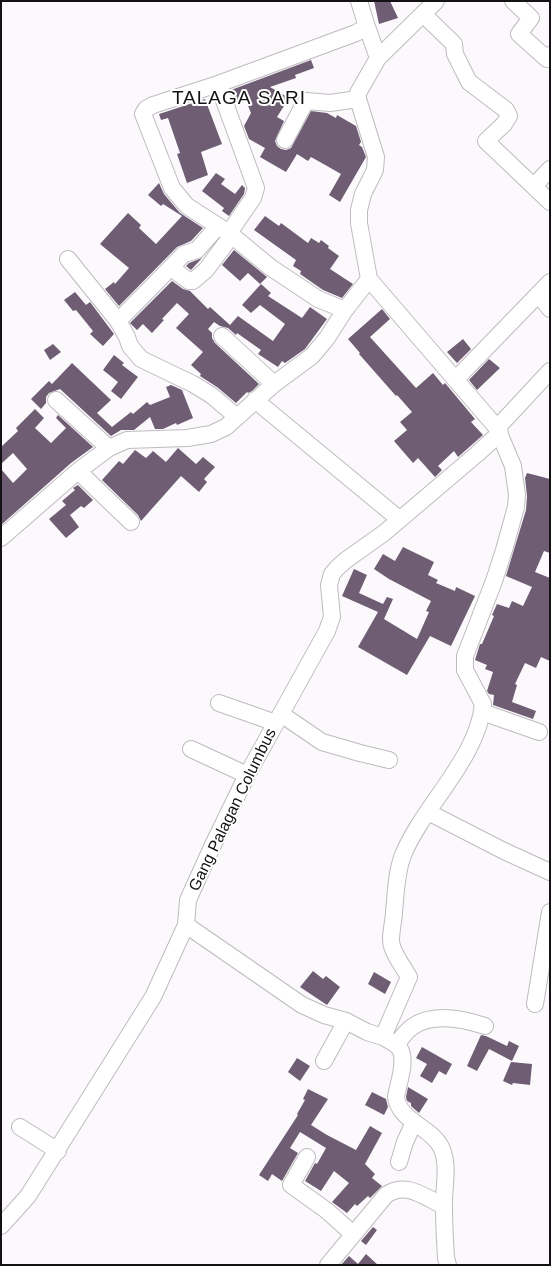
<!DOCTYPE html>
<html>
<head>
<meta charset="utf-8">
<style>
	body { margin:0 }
	#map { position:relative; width:551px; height:1266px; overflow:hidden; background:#fcf9fd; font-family:Arial,sans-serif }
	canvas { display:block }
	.frame { position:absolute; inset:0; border:2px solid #141214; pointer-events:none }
</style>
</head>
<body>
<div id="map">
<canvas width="551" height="1266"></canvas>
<div class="frame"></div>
</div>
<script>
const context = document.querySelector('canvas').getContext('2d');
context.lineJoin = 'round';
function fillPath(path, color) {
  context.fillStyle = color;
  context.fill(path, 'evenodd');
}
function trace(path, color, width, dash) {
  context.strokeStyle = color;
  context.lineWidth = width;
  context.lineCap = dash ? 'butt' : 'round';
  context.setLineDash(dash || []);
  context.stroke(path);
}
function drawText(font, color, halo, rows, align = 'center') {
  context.font = font + ' Arial,sans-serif';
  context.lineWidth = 4;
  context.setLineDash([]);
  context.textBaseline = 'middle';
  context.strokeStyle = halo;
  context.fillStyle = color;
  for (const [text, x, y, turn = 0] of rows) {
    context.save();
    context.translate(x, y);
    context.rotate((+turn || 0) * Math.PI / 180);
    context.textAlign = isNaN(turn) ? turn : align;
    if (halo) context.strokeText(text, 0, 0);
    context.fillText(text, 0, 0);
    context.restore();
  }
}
fillPath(new Path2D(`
	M374 1H390L398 18 379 24Z
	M311 60 314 68 295 75 296 78 270 87 289 98 277 117 284 121 275 141 277 146 281 149 286 150 291 148 311 111 327 113 336 118 337 115 356 126 361 142 359 145 362 147 366 157 340 202 329 195 341 174 327 166 311 157 308 161 297 154 286 172 260 157 265 148 249 139 244 126 251 113 246 101 236 105 231 90Z
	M205 99 222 144 201 152 208 175 187 183 177 154 180 153 168 118 161 120 159 114Z
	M216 173 225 179 221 184 235 194 242 185 245 188 244 194 229 216 222 211 224 208 202 191Z
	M159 183 164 194 180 213 203 228 191 241 177 247 119 306 105 289 114 282 115 284 129 268 100 244 128 213 141 225 139 228 156 244 182 216 163 204 161 206 148 195Z
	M265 216 279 226 281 223 308 243 311 238 319 243 321 240 329 246 328 248 339 256 330 269 353 284 342 298 323 290 300 274 301 271 293 266 296 260 254 230Z
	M234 250 267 277 260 284 248 273 240 281 222 265Z
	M202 258 191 270 186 266 189 263Z
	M172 281 183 289 190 291 208 309 210 307 230 325 238 316 273 341 285 324 260 305 251 313 242 305 261 284 271 293 268 296 302 318 310 307 327 319 305 349 285 363 282 361 278 367 258 354 261 350 237 333 236 335 228 328 220 326 214 322 208 329 212 333V338L215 343 259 384 252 391 248 393 247 392 236 403 217 387 203 378 200 376 201 374 191 365 203 352 176 328 189 314 177 303 162 319 164 320 152 333 143 324 137 330 130 323Z
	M75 292 86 305 90 302 114 334 103 346 90 334 93 331 76 310 73 311 64 300Z
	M382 309 390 319 370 337 416 388 433 373 443 385 445 383 475 419 471 422 483 435 458 457 454 451 438 466 442 470 435 477 418 458 413 463 394 441 407 430 400 422 412 412 397 395 396 396 359 354 360 353 348 339Z
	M463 339 471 349 457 363 447 352Z
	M53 344 61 352 50 360 44 350Z
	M114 355 124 363 122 365 138 377 121 399 111 391 118 382 103 370Z
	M489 359 500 368 477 390 469 380Z
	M72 363 111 400 97 413 112 427 131 412 133 414 147 402 150 405 170 397 166 387 171 385 182 390 193 418 177 425 176 423 163 429H155L150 417 134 430H121L111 436 60 389 49 393 46 397V403L41 409 31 399 49 381 52 384Z
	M35 409 44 418 35 428 51 443 66 428 56 418 58 415 93 447 71 463 1 525V469L13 483 27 469 13 453 1 464V447L18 431 16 428Z
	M178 448 196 464 203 457 215 467 204 479 207 482 199 492 181 476 141 521 138 515 102 480 119 461 123 464 135 450 146 458 153 451 166 462Z
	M527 473 550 479V553L544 551 535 572 550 578V661L541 657 536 668 525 663 515 684 517 685 512 702 536 711 533 719 493 705 494 695 489 694 487 691 493 672 485 669 487 665 475 660 480 644H482L494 616 492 615 497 604 509 608 512 601 523 606 532 587 506 576 526 510 527 496 525 478Z
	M78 485 93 500 84 508 81 506 70 515 79 527 66 538 49 519 66 505 62 501 75 490 73 488Z
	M403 547 434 562 428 575 438 580 436 583 455 591 456 587 475 596 451 646 430 636 407 675 358 647 378 612 342 596 354 569 367 575 359 593 383 604 387 597 393 599 384 619 417 639 429 612 426 611 431 601 389 579 374 569 383 554 395 561Z
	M313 971 323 979 326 976 340 987 327 1005 300 987Z
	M374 972 391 982 385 994 368 984Z
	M481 1035 486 1036 507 1046 509 1041 519 1046 512 1061 489 1049 477 1071 467 1066Z
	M422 1047 452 1064 446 1075 439 1071 432 1083 420 1076 427 1064 416 1058Z
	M297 1058 310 1066 300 1081 288 1072Z
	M511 1062 532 1064 530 1085 513 1083 512 1085 503 1081Z
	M408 1087 428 1099 419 1113 411 1106V1103L407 1101 406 1097Z
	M308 1089 328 1099 311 1125 327 1135 356 1150 370 1126 382 1133 365 1164 375 1174 372 1178 382 1186 370 1198 368 1196 357 1206 355 1204 347 1213 332 1202 349 1183 334 1171 321 1191 305 1181 315 1163 317 1164 326 1148 300 1132 290 1148 298 1153 282 1181 272 1174 268 1181 259 1175 298 1115 297 1114 305 1100 303 1099Z
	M372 1092 386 1099 388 1107 384 1115 365 1105Z
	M373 1227 377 1230 366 1245 361 1241Z
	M366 1254 378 1265H341L349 1256 358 1264Z`), '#6e5d73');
const minor = new Path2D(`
	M513 1 531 18 519 34 547 59 550 55
	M423 14 454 44 455 54 469 82 506 110 509 116 504 124 486 141 550 202
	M366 24 378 58
	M218 84 256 188 253 198 229 233
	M285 140 303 106 307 101 330 103 358 99
	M534 186 550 169
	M68 259 118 321 127 337 130 346 141 359 193 384 211 395 237 417
	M171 268 189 281H193L206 270 232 235
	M538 294 550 309
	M345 310 318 299 270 267 229 233 187 206 172 188 143 114 146 109 153 105 218 84 356 33 363 29 366 24 359 1
	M118 321 184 254 197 250 218 226
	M222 336 274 384
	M456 379 550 282
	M56 400 109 448
	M255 400 399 519
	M497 428 550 371
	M78 471 131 522
	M1 538 78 471 109 448 127 440 187 438 211 434 226 427 274 384 312 356 327 338 345 310 369 279 359 223V210L363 194 375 170 376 157 358 99V93L378 58 436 1
	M219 703 276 723
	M482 712 539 732
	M281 714 322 742 360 753 389 760
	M191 749 247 775
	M428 812 504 851 550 872
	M186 925 302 1005 324 1015 346 1021 367 1032 383 1037 409 977C404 968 394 955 392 946 389 939 394 920 394 912 396 893 396 873 403 855 423 806 478 758 483 704L465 670V656L494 581 504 550 516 507 517 495 513 466 497 428 369 279
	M535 1004 550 912
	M383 1037C388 1040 396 1043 400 1049 407 1061 398 1084 396 1097 399 1121 431 1127 441 1147 450 1166 443 1188 444 1208 444 1225 445 1241 446 1258L448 1265
	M396 1045C401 1039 405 1032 412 1027 433 1012 463 1019 485 1026
	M324 1061 346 1021
	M20 1127 58 1151
	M307 1157 291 1185 326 1210 353 1234
	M399 1162 405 1142 414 1122
	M1 1226 28 1196 153 997 186 925 188 900 212 847 247 775 327 631 332 617 329 585 332 574 337 568 346 560 384 533 477 454 500 433
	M328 1265 386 1195C406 1181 424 1197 444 1206`);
trace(minor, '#bebbbf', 18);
trace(minor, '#fff', 16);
drawText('16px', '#141214', '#fff', [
	["Gang Palagan Columbus",233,810,-64]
]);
context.letterSpacing = '1px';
drawText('19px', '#141214', '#fff', [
	["TALAGA SARI",239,99]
]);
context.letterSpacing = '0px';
</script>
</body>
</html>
